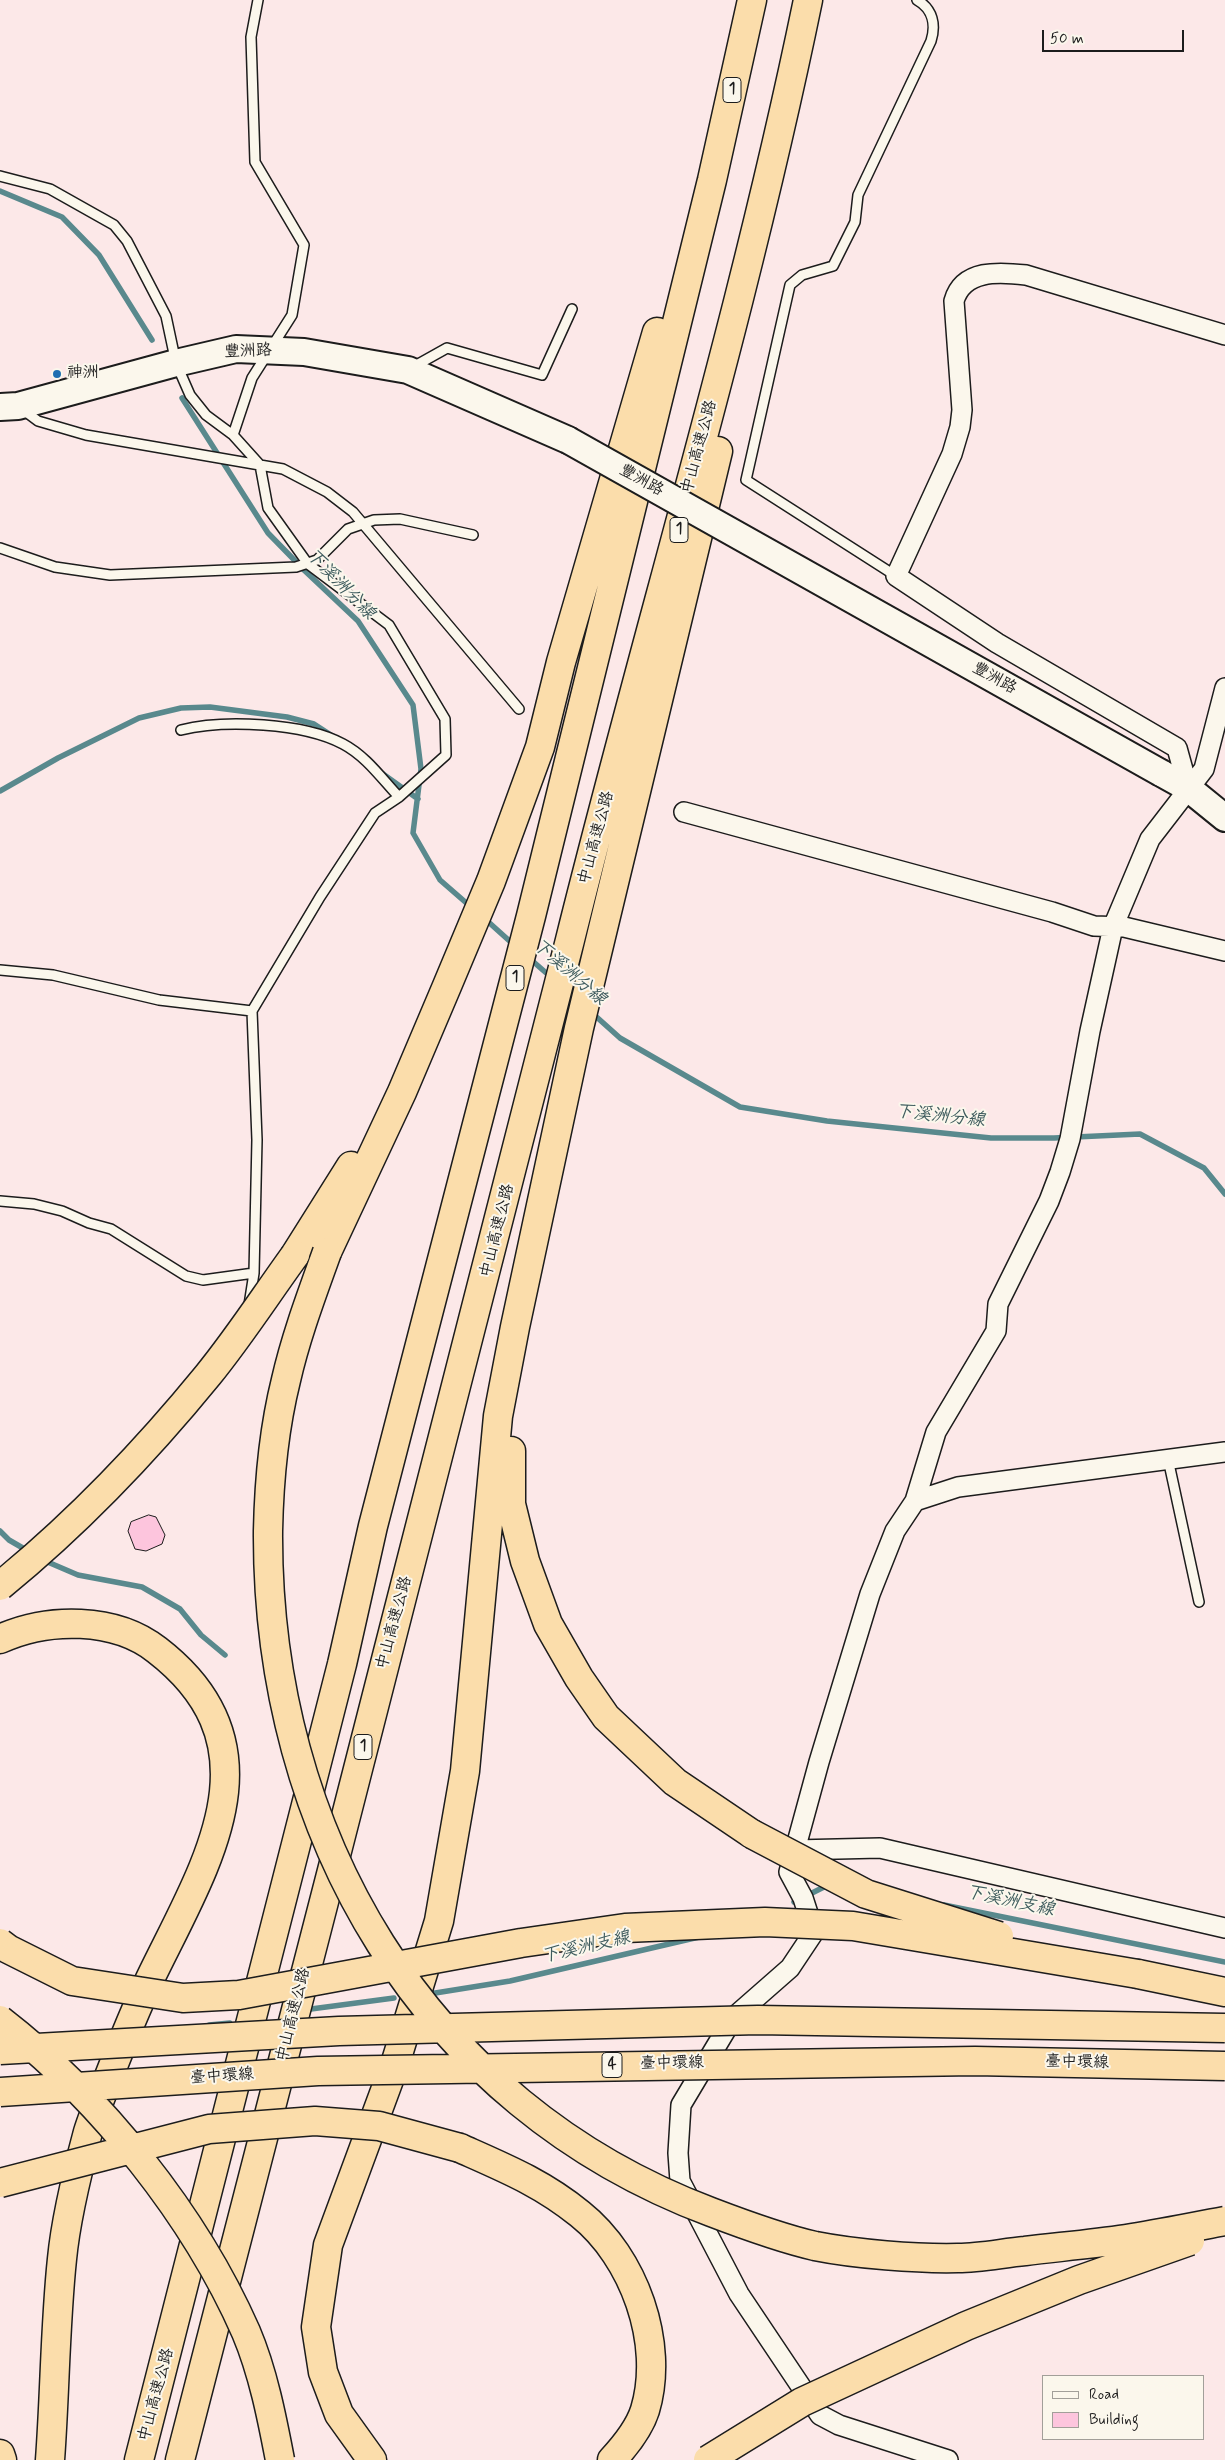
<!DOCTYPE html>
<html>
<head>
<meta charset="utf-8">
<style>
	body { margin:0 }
	#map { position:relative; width:1225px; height:2460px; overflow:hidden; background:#fce8e8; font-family:Mynerve,sans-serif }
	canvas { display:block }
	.legend { position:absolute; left:1042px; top:2375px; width:162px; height:65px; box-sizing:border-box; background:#fbf7ec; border:1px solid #a29f99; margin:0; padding:6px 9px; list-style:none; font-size:15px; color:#1c1c1c }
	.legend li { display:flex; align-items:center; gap:10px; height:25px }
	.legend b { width:25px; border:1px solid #a29f99 }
	.scale { position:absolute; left:1042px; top:30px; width:142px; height:22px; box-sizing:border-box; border:2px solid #1c1c1c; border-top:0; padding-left:6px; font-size:15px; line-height:18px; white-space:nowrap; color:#1c1c1c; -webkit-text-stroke:4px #fbf7ec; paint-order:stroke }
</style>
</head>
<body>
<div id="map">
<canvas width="1225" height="2460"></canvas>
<ul class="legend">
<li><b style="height:6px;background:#fbf7ec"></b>Road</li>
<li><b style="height:14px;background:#fdc5dd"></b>Building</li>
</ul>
<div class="scale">50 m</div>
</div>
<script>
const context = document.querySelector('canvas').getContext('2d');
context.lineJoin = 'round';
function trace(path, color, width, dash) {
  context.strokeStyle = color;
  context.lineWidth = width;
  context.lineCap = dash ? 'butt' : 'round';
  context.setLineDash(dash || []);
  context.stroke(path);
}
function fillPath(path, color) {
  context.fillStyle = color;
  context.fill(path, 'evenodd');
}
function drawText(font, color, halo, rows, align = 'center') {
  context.font = font + ' Mynerve,"LXGW WenKai TC",sans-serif';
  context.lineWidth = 4;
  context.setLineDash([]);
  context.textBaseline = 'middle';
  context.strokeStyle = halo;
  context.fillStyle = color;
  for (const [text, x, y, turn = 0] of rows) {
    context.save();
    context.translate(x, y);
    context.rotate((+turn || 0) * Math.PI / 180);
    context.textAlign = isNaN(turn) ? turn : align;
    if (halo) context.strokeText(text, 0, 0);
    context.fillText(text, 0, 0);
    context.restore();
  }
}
trace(new Path2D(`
	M0 191 62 217 99 255 152 340
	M182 398 268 533 305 571 358 621 413 705 421 769 413 833 440 880 471 907
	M383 774 418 799
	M0 791 58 758 139 718 181 708 210 707 287 717 314 724 334 737
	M484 918 514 945
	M529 958 552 978
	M591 1012 620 1038 740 1107 827 1121 991 1138H1054L1140 1134 1204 1168 1225 1194
	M0 1531 9 1540 28 1551
	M43 1560 78 1575 142 1587 180 1609 201 1635 225 1655
	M794 1902 830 1884
	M944 1905 1225 1962
	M429 1994 510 1981 699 1937
	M311 2009 394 1998
	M209 2025 230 2023`), '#59898d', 5.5);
const building = new Path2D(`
	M149 1515 156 1517 165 1535 162 1544 146 1551 135 1549 128 1531 131 1522Z`);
fillPath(building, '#fdc5dd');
trace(building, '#1c1c1c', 1);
const lane = new Path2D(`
	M258 0 251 37 255 162 304 245 292 315 252 378 233 435 260 465 268 508 308 564 389 625 445 719 446 755 399 797
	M0 176 50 189 114 225 127 241 166 316 176 363 190 395 206 415 233 435
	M413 367 447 348 542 375 572 309
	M22 409 38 421 86 435 283 469 327 492 353 512 519 709
	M0 548 55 567 110 575 296 567 317 560 348 529 374 520 400 519 473 535
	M896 576 746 480 790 285 802 275 833 266 855 222 858 195 931 41C936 25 933 9 917 0
	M181 730C224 719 304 723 343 744 366 756 382 779 399 797L375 813 320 897 252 1011 257 1140 254 1273 249 1305
	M0 970 53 975 159 1000 252 1011
	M0 1201 34 1204 62 1211 89 1223 111 1229 186 1276 203 1280 254 1273
	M1168 1459 1199 1602`);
const street = new Path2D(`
	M1188 788 1177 748 997 643 896 576 952 454 960 427 962 410 954 301C963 269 999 272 1026 275L1225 335
	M684 812 1052 912 1094 926 1124 927 1225 951
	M915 1501 958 1487 1225 1452
	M795 1850 880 1848 1225 1928
	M948 2460 839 2425 820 2415 739 2294 680 2181 678 2153 681 2105 733 2018 790 1968 814 1932 803 1898 789 1872 819 1762 870 1594 895 1531 915 1501 936 1432 996 1331 998 1304 1049 1201 1060 1172 1070 1139 1090 1031 1113 927 1150 839 1204 769 1225 688`);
const secondary = new Path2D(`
	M0 407 18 406 176 363 236 349 304 352 408 370 568 440
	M1161 773 1188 788 1225 818`);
const highway = new Path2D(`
	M327 1252 402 1092 447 986 491 881 540 747 561 662 657 332
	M295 1255 351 1166
	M511 1451V1504L525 1561 548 1624 579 1678 606 1717 675 1782 752 1834
	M0 1639C48 1617 115 1617 157 1650 284 1748 204 1867 150 1979 134 2012 120 2048 106 2084 100 2099 93 2116 88 2132 77 2173 66 2217 62 2259 55 2325 55 2393 50 2460
	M1138 1974 1225 1992
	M460 2148C505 2168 542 2183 580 2214 634 2257 665 2343 645 2410 639 2429 625 2446 612 2460
	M0 2454 2 2460
	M139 2460 342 1664 373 1526 531 916 712 180 752 0
	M180 2460C309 1953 444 1448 570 940 648 626 743 317 808 0
	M372 2460 339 2414 323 2372 316 2327 328 2245 396 2061 439 1921 465 1771 498 1416 515 1327 579 1028 718 451`);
trace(lane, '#1c1c1c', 12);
trace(street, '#1c1c1c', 22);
trace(secondary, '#1c1c1c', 30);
trace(highway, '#1c1c1c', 31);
trace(lane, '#fbf7ec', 9);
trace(street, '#fbf7ec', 19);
trace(secondary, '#fbf7ec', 26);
trace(highway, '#fbddab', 28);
const secondaryBridge = new Path2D(`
	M568 440 1161 773`);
const highwayBridge = new Path2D(`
	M327 1252C312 1294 296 1336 286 1380 274 1428 269 1482 268 1531 266 1832 423 2104 711 2212 745 2225 780 2238 815 2246 855 2254 917 2259 958 2258 980 2258 1003 2253 1025 2251 1058 2247 1092 2244 1126 2239 1159 2234 1192 2227 1225 2221
	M0 1586C76 1524 146 1451 208 1375 239 1337 266 1295 295 1255
	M752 1834 866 1894 999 1936
	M0 1943 8 1949 72 1981 183 1998 239 1995 521 1943 625 1928 765 1922 853 1926 1138 1974
	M0 2020C101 2098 195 2216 246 2332 263 2372 272 2418 280 2460
	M0 2050 339 2031 758 2020 1225 2028
	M0 2092 318 2071 975 2061 1225 2066
	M0 2183 209 2129 315 2121 379 2126 460 2148
	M708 2460 802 2402 966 2326 1079 2280 1190 2241`);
trace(secondaryBridge, '#1c1c1c', 30, []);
trace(highwayBridge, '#1c1c1c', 31, []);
trace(secondaryBridge, '#fbf7ec', 26);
trace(highwayBridge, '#fbddab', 28);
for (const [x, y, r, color] of [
	[57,374,5,"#1f6fb2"]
]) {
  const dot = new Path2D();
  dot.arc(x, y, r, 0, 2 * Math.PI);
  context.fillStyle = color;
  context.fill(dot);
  trace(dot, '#fbf7ec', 2);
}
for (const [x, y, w] of [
	[732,90,18],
	[679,530,18],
	[515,978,18],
	[363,1747,18],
	[612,2065,20]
]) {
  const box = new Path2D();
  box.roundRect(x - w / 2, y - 12.5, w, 25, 4);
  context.fillStyle = '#fbf7ec';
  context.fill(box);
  trace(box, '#1c1c1c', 1);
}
drawText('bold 15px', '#1c1c1c', null, [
	["1",732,90],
	["1",679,530],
	["1",515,978],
	["1",363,1747],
	["4",612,2065]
]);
drawText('16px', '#1c1c1c', '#fbf7ec', [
	["豐洲路",248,352,-2],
	["中山高速公路",700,447,-75],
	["豐洲路",641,481,29],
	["豐洲路",994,679,29],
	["中山高速公路",597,838,-75],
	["中山高速公路",498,1231,-76],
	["中山高速公路",395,1623,-75],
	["中山高速公路",294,2015,-76],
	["臺中環線",1077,2063,1],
	["臺中環線",672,2064,-1],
	["臺中環線",222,2077,-4],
	["中山高速公路",157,2395,-75]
]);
drawText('16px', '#1c1c1c', '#fbf7ec', [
	["神洲",67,374]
], 'left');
drawText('italic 18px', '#3f5c5e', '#fbf7ec', [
	["下溪洲分線",340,585,46],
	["下溪洲分線",569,973,41],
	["下溪洲分線",940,1117,6],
	["下溪洲支線",1010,1902,12],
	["下溪洲支線",586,1948,-13]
]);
</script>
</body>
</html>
